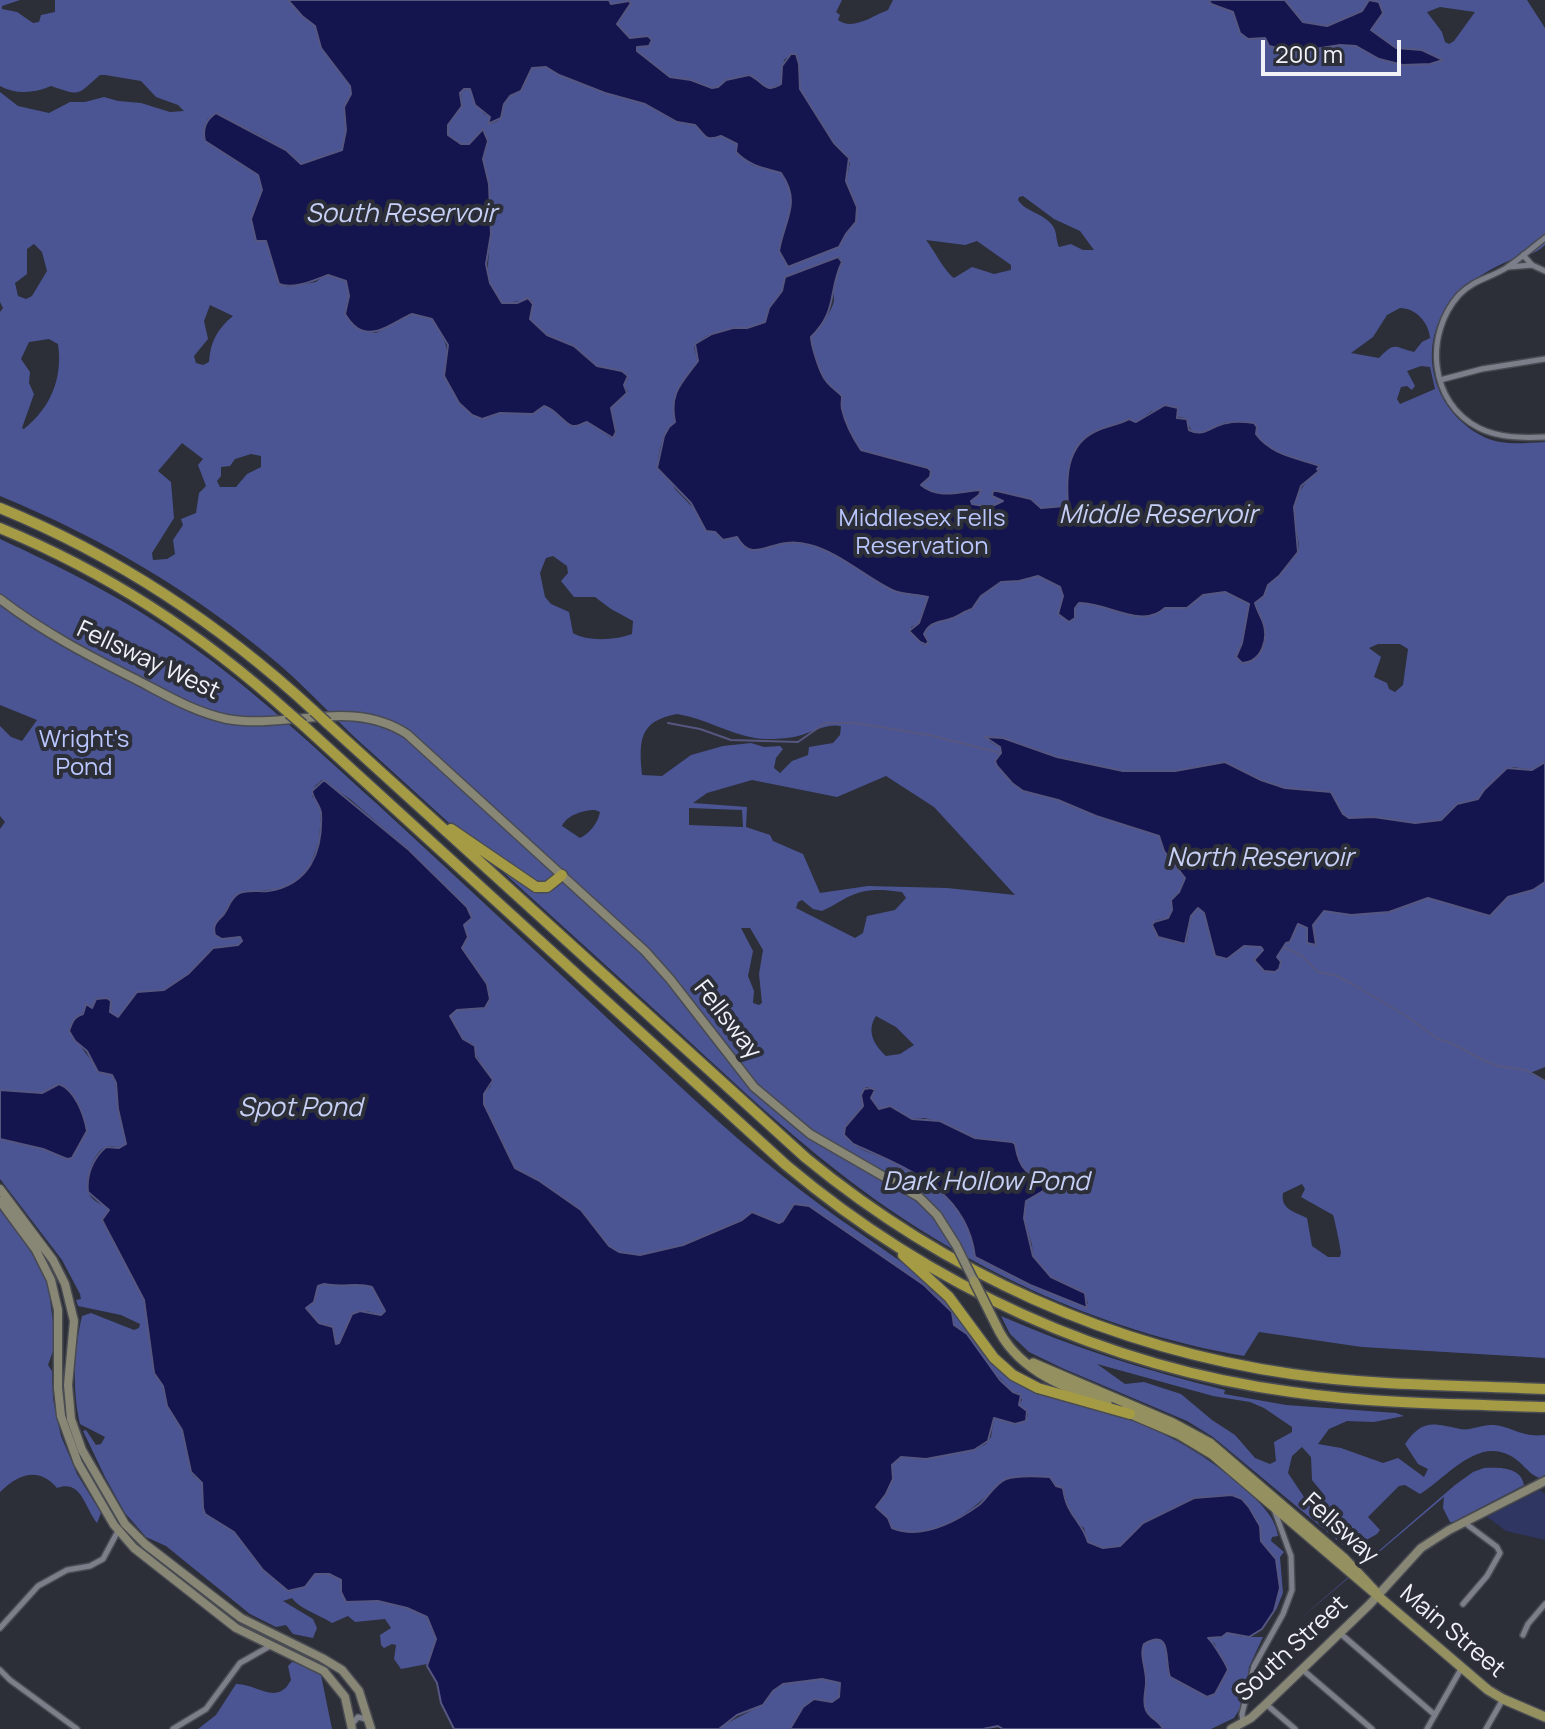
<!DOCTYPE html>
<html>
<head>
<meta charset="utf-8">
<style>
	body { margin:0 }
	#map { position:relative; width:1545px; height:1729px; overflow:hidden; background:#2c2e38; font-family:Manrope,sans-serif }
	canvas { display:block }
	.scale { position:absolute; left:1261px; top:40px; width:140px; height:36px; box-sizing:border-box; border:4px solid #f0f2f8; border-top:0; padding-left:10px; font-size:24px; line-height:28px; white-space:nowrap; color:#f0f2f8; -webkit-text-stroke:6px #2c2e38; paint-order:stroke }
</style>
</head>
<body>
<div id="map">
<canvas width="1545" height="1729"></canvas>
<div class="scale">200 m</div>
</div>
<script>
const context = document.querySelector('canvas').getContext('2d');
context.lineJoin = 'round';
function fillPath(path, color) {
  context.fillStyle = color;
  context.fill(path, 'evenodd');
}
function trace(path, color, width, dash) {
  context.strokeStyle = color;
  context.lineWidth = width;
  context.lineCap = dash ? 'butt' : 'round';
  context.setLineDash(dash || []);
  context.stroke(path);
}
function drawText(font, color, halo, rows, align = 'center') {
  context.font = font + ' Manrope,sans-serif';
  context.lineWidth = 8;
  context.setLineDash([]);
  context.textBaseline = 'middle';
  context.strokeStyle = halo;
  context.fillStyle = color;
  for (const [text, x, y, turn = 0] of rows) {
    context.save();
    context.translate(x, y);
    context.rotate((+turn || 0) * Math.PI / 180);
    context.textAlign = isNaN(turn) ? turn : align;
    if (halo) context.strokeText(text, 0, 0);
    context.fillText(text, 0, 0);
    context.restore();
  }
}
fillPath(new Path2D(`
	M1540 1490 1545 1494V1540L1506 1531 1487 1517Z`), '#2f3662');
fillPath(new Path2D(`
	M0 0H20L2 6V9L17 12 33 23 39 22 41 15 55 12V0H288L302 16 315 26 321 48 350 86 351 94 344 107 346 130 342 150 301 164C278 140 243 127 214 114L207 120 209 144 250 168 258 175 262 190 251 219 256 241 264 240 267 243 275 271 287 287 316 282 325 275 346 281 349 296 346 305 367 332 376 333 412 314 432 319C445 340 451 347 444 371 451 389 460 409 478 418L500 412 533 414 544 406C558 410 561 421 572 427L587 422 611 438 615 436 616 432 611 406 628 392 624 385 628 379 622 371 597 366 574 346 547 335 530 320 532 300 502 303C480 276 491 261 490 231 490 208 487 185 484 162 482 150 489 148 485 132L481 130 469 144H461L448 135V125L462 106 461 91 470 89 484 114 490 117V124L498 121 504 104 510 96 521 91 532 68 546 67 559 75 605 93 645 104 672 120 695 125 701 132 721 136 737 144 736 150 752 165 781 173C802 203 784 220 779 251L839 243 856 221V204L846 181 850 163 816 118 800 89 798 58 789 56 784 60 781 84 767 89 760 83H723L718 87 712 88 676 79 667 76 637 51V47L649 46 648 36 632 39 617 24 622 18 609 0H842L836 12 840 15 838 20C853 31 872 16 888 10L893 0H1209L1211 4 1233 12 1240 32 1265 38 1269 46H1356L1379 59 1403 65 1430 64 1442 60 1422 50 1396 48 1371 30 1379 19V2L1370 0H1527L1545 28V245C1534 256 1520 256 1506 262 1488 270 1468 282 1455 297 1414 342 1430 410 1484 437 1503 446 1524 443 1545 442V762L1532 770 1513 767 1498 776 1478 799 1452 808 1442 820 1415 823 1374 817 1349 818 1343 814 1331 792 1285 788 1261 780 1225 762 1175 771H1123L1057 757 1003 738 989 741 1002 749 997 766 1012 783 1023 791 1058 800 1096 816 1159 836 1164 851 1185 878 1179 892 1171 900 1172 910 1168 918 1157 920 1158 937 1178 943 1187 941 1191 916 1198 908 1204 913 1215 956 1225 959 1244 946 1261 947 1263 949 1254 960 1263 971 1275 972 1277 957 1286 943 1290 942 1298 924 1308 929 1307 943 1316 945 1313 925 1324 911 1351 915 1389 912 1428 898 1490 916 1508 897 1533 890 1545 882V1067L1530 1073 1545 1081V1358L1362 1347 1259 1332 1244 1356C1098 1331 958 1265 841 1174 776 1124 717 1066 656 1011 561 925 466 838 371 752 340 725 313 694 282 667 198 594 102 538 0 496V312L3 308 0 302V92L18 106 49 113 70 102H85L104 97 118 101 141 103 170 112 184 111 178 105 156 97 141 81 105 75H100C76 96 81 96 51 86 35 93 16 95 0 86ZM1440 7 1475 12 1454 41 1449 44 1445 42 1442 32 1427 12ZM1023 196 1054 219 1080 231 1094 250H1083L1071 244 1059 247C1056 241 1057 234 1054 228 1046 213 1026 213 1018 200L1019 197ZM926 240 965 245 977 241 1011 265V270L994 274 972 267 954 278C945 272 934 250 926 240ZM34 244 42 252 47 271 32 296 26 299 18 296 15 283 27 274V249ZM840 257C841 265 838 267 835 275 832 284 834 291 834 300 833 310 819 330 811 337 811 345 819 369 823 376 826 383 836 391 842 396 842 401 841 405 842 409 844 421 854 440 861 450L928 468V480L921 485C939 499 961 491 981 490V493L971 501 972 504 990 507 1003 501 997 491 1031 499 1041 508 1065 506 1068 505C1066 479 1066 446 1094 432 1105 426 1117 426 1129 420L1136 422 1152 411 1185 418 1193 433C1209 435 1210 426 1224 423 1235 421 1246 426 1256 430V434C1268 451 1293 459 1313 465L1317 471C1300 488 1290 500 1295 526 1297 534 1300 543 1298 551 1293 564 1277 573 1269 584 1264 591 1262 596 1255 603L1264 624 1263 645 1236 657 1242 643 1249 604 1226 592 1203 595 1187 608H1165C1142 629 1106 602 1079 603L1069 622 1058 614 1063 597 1060 587 1038 576 1019 581 1001 582 981 596 969 611C961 612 958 616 951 618 939 622 930 622 924 634L928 641 923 645 911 627 919 624 928 597C917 594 903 595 892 589 865 576 832 547 802 543 783 541 766 549 746 549L737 537 723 540 715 532 706 531 698 513 675 489 658 459C661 445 663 430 675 422 669 396 681 382 698 362L694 347C706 329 729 333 747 328 753 327 759 323 765 322L769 308 782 290 785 277ZM210 305 233 316C218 328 210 342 209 362L203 365 196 363 194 356 208 339 204 321ZM1400 308C1416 308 1429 323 1430 338L1422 342 1414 352C1394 347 1395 341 1379 358L1351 353 1373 337 1387 315ZM49 339 58 344C63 378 51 407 24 429L22 428 34 394 29 383 30 372 21 359 29 342ZM1421 366 1430 367 1435 389 1400 404 1397 399 1401 387 1407 386 1412 390 1415 386 1407 371ZM182 443 203 459 198 465 206 486 199 493 196 513 181 519 183 525 173 540 175 554 167 559 153 560 152 553 174 518 171 482 158 471ZM251 454 261 456V467L247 474 236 487H220L217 481 221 476V467L230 466 235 459ZM553 556 567 566 568 573 561 581 574 597H595L611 609 633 621 632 634C617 640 587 642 573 633L569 612 551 604 545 597 540 573 546 558ZM1378 644H1400L1408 649 1403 685 1395 692 1389 689 1387 683 1374 677 1381 657 1369 648ZM677 714C704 718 727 733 755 738 766 740 787 739 798 736 812 732 827 723 841 726L840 735 833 743 809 747 808 755 792 761 780 773 774 768 776 758 783 749 780 746 764 747 751 743 723 746 691 755 662 776 642 775C639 742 638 721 677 714ZM886 776 934 807 1015 895 947 888 868 886 820 893 803 854 773 841 770 835 746 827 747 807 693 803 707 793 752 780 837 797ZM689 808 742 810 743 827 689 825ZM595 810 600 812C598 823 590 833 580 838L562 826C567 815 583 810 595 810ZM884 890 902 892 906 898 895 910 867 916 863 933 855 938 796 908 798 902 802 900 813 909 822 911C846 900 852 889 884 890ZM741 928H750L763 950 759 974 762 1003 759 1005 753 1003 754 991 748 976 753 951ZM876 1016 896 1027 914 1045 900 1054 886 1056C874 1045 866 1031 876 1016ZM866 1087 874 1088 871 1098 880 1109 889 1106 912 1119 924 1118 945 1123 975 1138 1016 1149C1019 1175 1033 1176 1055 1184L1026 1201 1024 1218 1032 1245 1033 1256 1051 1277 1085 1293 1088 1304C1045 1296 1014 1271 975 1257 969 1203 933 1182 887 1160 878 1155 861 1151 853 1144 850 1140 847 1131 845 1126 853 1115 867 1110 861 1095ZM1302 1184 1305 1189 1301 1197 1333 1215C1335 1221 1340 1245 1341 1253L1340 1257H1328L1312 1246 1307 1218C1296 1212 1280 1210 1283 1193Z
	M1285 0H1369L1363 11 1326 26 1303 23Z
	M0 539C65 569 129 601 187 643 254 690 315 748 376 803 469 889 562 975 654 1062 708 1113 763 1163 823 1207 858 1233 896 1256 930 1284 962 1311 976 1353 1010 1378 1041 1401 1083 1403 1119 1416 1167 1432 1208 1456 1246 1490 1260 1503 1275 1516 1278 1536L1272 1537 1271 1541 1284 1552 1280 1557 1283 1593 1276 1610 1274 1611 1278 1599 1276 1559 1261 1541 1260 1526 1249 1507 1232 1495 1202 1497 1182 1503 1147 1521 1120 1546 1103 1548 1088 1542 1084 1528 1071 1517 1064 1491 1056 1486 1052 1479 1043 1476 1002 1481C975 1509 934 1544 892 1528L888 1518 876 1507 892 1481V1465L901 1457 926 1459 974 1450 986 1444 991 1437 994 1418 1015 1424 1026 1421 1028 1414 1019 1405 1022 1400 1017 1392H1013L983 1360 967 1334 953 1325 952 1312 931 1290 809 1206 794 1204 783 1221 779 1223 752 1212 742 1220 683 1245 640 1255 619 1252 609 1246 581 1210 538 1180 515 1168 484 1104V1094L491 1086C488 1069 476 1060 472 1043L463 1039 450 1016 457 1010 480 1009 487 984 462 948 464 925 472 918 467 907 409 850 350 799 322 780 315 786 312 796 320 807V827L319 841 308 871 301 879 278 889 242 892 230 902 223 915 229 939 240 937 242 941 238 945 213 948 188 974 164 990 137 992 118 1017 110 1012 111 1001 104 999 94 1007 89 1006 74 1021 69 1031C79 1046 90 1056 98 1072L112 1075 115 1079 118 1109 127 1140 124 1147C118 1148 110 1145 105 1147 93 1153 83 1183 89 1194 93 1202 103 1204 109 1210L108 1215 102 1218 144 1300 154 1373 163 1386 167 1406 182 1429 193 1476 202 1482V1499L215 1521C246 1532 258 1570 288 1590L299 1589 315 1574H329L341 1580V1592L346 1602C355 1603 363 1601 372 1601 396 1601 444 1613 435 1646 434 1653 429 1658 427 1664L401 1669 394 1659 396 1645 392 1644 384 1648 381 1645 380 1635 391 1628 385 1619 355 1622 348 1616 332 1623C320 1615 298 1608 292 1598L283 1601 313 1619 317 1628 313 1638 293 1634 286 1625 276 1627 250 1614 166 1546 146 1537 125 1513 105 1477 83 1431 86 1430 96 1445 101 1444 105 1437 80 1424C72 1390 74 1350 82 1316L91 1313 134 1330 139 1328 140 1324 121 1315 78 1306 76 1300 81 1299 80 1294 62 1260 0 1179V1139L43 1149 63 1158H72L87 1131C84 1114 75 1091 59 1084L42 1093 0 1090V829L5 822 0 816V726L11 737 22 741 37 720 0 705Z
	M0 1210 30 1250 48 1285 53 1322V1351L48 1365 52 1371 53 1399 61 1436 77 1474 101 1513 97 1523C85 1509 82 1479 57 1488 39 1466 18 1474 0 1492Z
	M324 1284C340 1288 356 1282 372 1287L385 1311 381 1315 367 1311 356 1312 350 1318 339 1343 335 1344 330 1325 319 1323 306 1308 314 1302 318 1286Z
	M1001 1316C1074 1348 1148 1371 1225 1390L1224 1394 1286 1405 1396 1413 1404 1416 1374 1422 1347 1421 1329 1429 1318 1444 1341 1448 1383 1463 1398 1458 1424 1477 1428 1469 1418 1464 1405 1444C1423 1418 1434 1424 1460 1429 1470 1431 1480 1425 1491 1425 1511 1425 1520 1438 1545 1435V1475L1539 1478C1527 1473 1522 1461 1509 1455 1476 1438 1445 1479 1420 1494L1405 1485 1399 1486 1368 1517 1380 1530 1377 1534 1349 1550 1213 1437 1187 1421 1062 1368 1029 1352 1010 1334ZM1097 1364 1213 1396 1250 1402 1264 1408 1292 1427V1432L1274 1442 1276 1461 1270 1464 1255 1458 1235 1435 1212 1420 1181 1394 1144 1382 1125 1384ZM1302 1447 1311 1457 1312 1480 1325 1496 1324 1505 1319 1511 1310 1506 1288 1473 1292 1456Z
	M1484 1468C1500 1467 1521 1467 1524 1485L1453 1522H1450L1443 1508 1444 1497 1294 1624 1455 1485 1473 1472Z
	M1227 1633 1243 1637H1263L1249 1667 1247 1690 1241 1707 1234 1718 1211 1729H1163C1159 1720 1150 1719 1146 1710 1140 1697 1142 1667 1141 1651L1144 1644 1154 1639 1162 1641 1167 1650 1168 1672 1181 1684 1196 1690 1204 1695 1224 1659 1218 1656 1215 1644 1208 1638 1222 1637Z
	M292 1662 306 1665 321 1675 332 1729H198L216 1715 236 1684C256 1683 277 1707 291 1680L288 1666Z
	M822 1679 840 1683 839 1698 832 1703 814 1699 803 1708 790 1729H719C733 1718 751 1713 764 1702 768 1699 769 1695 772 1692 785 1678 805 1679 822 1679Z`), '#4b5594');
const water = new Path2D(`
	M288 0H609L611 4 629 1 631 3 617 24 630 38 648 36 652 40 649 46 637 47V51L670 77 691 80 712 88 718 87 726 80 749 75C763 80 764 95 781 84L782 66 791 54H796L799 64 800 89 834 143 849 158 846 181 857 207 856 222 846 234 839 247 788 267 779 251C784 220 802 203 781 173 764 168 749 166 736 152L737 144 721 136C705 142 706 136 695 125L677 122 645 104 605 93 559 75 546 67 532 68 521 91 510 96 504 104 501 118 488 124 490 117 475 105 470 89H464L460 93 462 106 448 125V135L461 144H469L483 129 488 141 483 159 489 184 491 234 486 264 490 283 502 303H517L528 298 533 304 530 319 547 335 574 346 597 366 622 371 628 376 624 385 627 393 611 408 616 432 613 438 587 422C582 423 578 427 573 426 566 426 556 409 544 406L533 414 500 413 482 419 472 415 459 403 444 376 448 345 432 319 412 314C387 325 365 348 345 314L349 296 346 281 328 275C315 280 293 290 279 284L266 241H256L251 219 262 190 258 175 205 141C202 128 206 120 216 113L286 150 301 164 342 150 346 130 344 107 351 94 350 86 321 48 315 26 302 16Z
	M1209 0H1285L1303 22 1327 26 1362 11 1369 0 1379 2 1383 13 1371 30 1396 48 1422 50 1443 60 1430 64 1403 65 1379 59 1356 46 1340 45 1296 52 1269 46 1265 38 1248 39 1240 33 1233 12 1211 4Z
	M838 257 842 262C828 291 838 311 811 337 811 345 819 369 823 376 826 384 836 390 842 396 842 401 841 405 842 409 845 422 853 438 861 450L928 468 931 471 930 477 921 485C939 500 961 491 981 490L979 495 971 501 972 504 990 507 1003 501 992 496 993 491H997L1031 499 1041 508 1065 506 1068 504C1066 479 1066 446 1094 432 1105 426 1118 425 1129 419L1136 422 1165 405 1178 408 1177 418 1187 419 1189 430C1205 438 1211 425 1227 423 1235 421 1246 422 1254 423L1257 427 1256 434C1271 455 1298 458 1320 466L1317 469 1319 471 1301 486 1294 507 1298 552 1279 576 1268 585 1264 596 1255 603C1257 610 1260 615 1263 622 1269 639 1262 662 1242 663L1236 657 1242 643 1249 604 1225 592 1203 595 1187 608H1165C1141 630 1107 602 1079 603L1075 608V618L1069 622 1058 614 1063 596 1060 587 1038 576 1019 581 1001 582 981 596 972 609C965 611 960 615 953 618 940 623 931 620 924 634L928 641 927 645 920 642 909 631 919 623 928 597C916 594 903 595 892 590 867 578 838 552 810 545 803 543 793 542 786 543 766 545 750 561 737 537L723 540 715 532 706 531 691 503 657 468 664 436 669 427 675 422C669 393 681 384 698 361L695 344 712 334 733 328H747L765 322 769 308 782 291 785 277Z
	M985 737 1003 738 1057 757 1123 771H1175L1225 762 1261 780 1285 788 1331 792 1343 814 1349 818 1374 817 1415 823 1441 820 1457 804 1478 799 1484 790 1507 768 1532 770 1545 762V882L1533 890 1508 897 1490 916 1428 898 1389 912 1351 915 1324 911 1313 925 1316 945 1307 943V928L1298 924 1290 942 1286 943 1277 957 1281 962 1279 969 1275 972 1264 971 1254 960 1263 950 1261 947 1244 946 1227 959 1215 956 1204 913 1198 908 1191 916 1185 944 1158 937 1152 925 1154 922 1168 918 1172 910 1171 900 1179 892 1185 878 1164 851 1159 836 1096 816 1058 800 1023 791 1012 783 997 766 995 761 1001 753 1000 747Z
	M324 780 409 850 467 907 472 918 464 925 468 937 462 948 487 984 490 999 485 1008 457 1010 450 1016 463 1039 475 1046 476 1057 493 1080 484 1094V1104L515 1168 538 1180 581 1210 609 1246 619 1252 640 1255 683 1245 742 1220 752 1212 779 1223 783 1221 794 1204 809 1206 924 1285 952 1312 954 1325 967 1334 1000 1380 1013 1392 1021 1395 1019 1405 1027 1411 1026 1421 1015 1424 994 1418 988 1441 974 1450 926 1459 901 1457 892 1465 893 1479 886 1494 876 1507 888 1518 892 1528C922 1540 954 1523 979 1505 988 1498 994 1484 1006 1479 1018 1475 1037 1476 1050 1477L1056 1486 1063 1488C1067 1517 1081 1519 1088 1542L1103 1548 1120 1546 1143 1523 1194 1498 1232 1495 1242 1499 1249 1507 1260 1526 1261 1541 1276 1559 1280 1588 1274 1611 1262 1629 1249 1637 1227 1633 1222 1637 1208 1638C1212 1641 1227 1665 1228 1670L1215 1694 1207 1697 1170 1677C1164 1662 1173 1627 1144 1644 1139 1656 1147 1670 1146 1683 1146 1692 1142 1701 1146 1710 1150 1719 1159 1720 1163 1729H1003L998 1726 983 1729H790L803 1707 814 1699 832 1702 839 1697 840 1683 822 1679 783 1684 773 1691 763 1705 737 1715 719 1729H454L441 1703 437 1683 427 1666 436 1639 427 1617 407 1608 378 1601 346 1602 341 1592V1580L329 1574H315L305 1587 288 1591 263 1570 234 1532 205 1514 203 1508 202 1483 191 1472 182 1430 167 1406 163 1386 154 1373 144 1300 102 1220 109 1210 88 1192C86 1175 93 1158 106 1147L119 1148 126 1144 118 1109 116 1083 112 1075 98 1072 87 1051 75 1041 69 1031C72 1023 73 1017 83 1014L86 1004 92 1008 96 999 107 998 111 1001 110 1012 118 1017 137 992 164 990 188 974 213 948 238 945 242 941 240 937 222 939 215 935C212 924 217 922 224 914 229 907 230 899 238 894 246 889 259 892 268 891 309 885 323 852 321 813 320 805 313 799 312 791ZM324 1284C342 1288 357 1282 372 1287L385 1311 381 1315 360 1311 352 1314 339 1343 336 1344 333 1327 319 1323 306 1308 314 1302 318 1286Z
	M59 1084C75 1090 84 1114 87 1131L72 1158 67 1159 43 1149 0 1139V1090L42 1093Z
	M871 1088 875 1090 871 1098 879 1109 890 1106 912 1119 940 1121 975 1138 1012 1142 1015 1144C1020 1173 1028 1175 1055 1184L1026 1201 1024 1218 1033 1256 1051 1277 1085 1293 1087 1308 1030 1285 975 1257C967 1190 908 1169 853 1144L844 1135 845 1127 863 1106 861 1095 864 1089Z`);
fillPath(water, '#14144e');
trace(water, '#565781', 2);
trace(new Path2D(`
	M668 723 700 729 731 740 798 742 825 723H856L929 735 1001 753
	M1284 947 1302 956 1318 972 1335 975 1354 985 1408 1017 1438 1039 1451 1043 1485 1061 1498 1066 1526 1070 1545 1081`), '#565781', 2);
const street = new Path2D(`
	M1545 238C1532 248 1520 259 1506 268 1490 278 1473 280 1459 295 1424 334 1429 403 1479 428 1499 438 1523 438 1545 437
	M1523 255 1532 265 1545 271
	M1508 267 1532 265
	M1440 380 1482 369 1545 359
	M1463 1604 1487 1576 1500 1553 1497 1547 1465 1523
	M0 1628 38 1586 67 1570 90 1566 103 1559 118 1531
	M1341 1634 1435 1715
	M1523 1635 1528 1624 1545 1604
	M0 1670 10 1680 77 1729
	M1303 1670 1372 1729
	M1267 1705 1295 1729
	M1243 1723 1242 1714 1254 1666 1283 1614 1292 1590 1291 1556 1275 1512
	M352 1724 358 1717 369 1720
	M173 1729 206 1709 240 1663 270 1646
	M1427 1729 1461 1669
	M1486 1729 1503 1699`);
const secondary = new Path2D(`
	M0 599C43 632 89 656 137 680 166 695 194 712 227 719 287 730 351 697 407 734L645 951 670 979 754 1087 810 1134 919 1197 937 1215 956 1245
	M0 1189 53 1260 65 1284 74 1321 68 1385 71 1419 82 1450 125 1524 145 1544 241 1618 322 1658 342 1670 359 1691 371 1729
	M0 1201 36 1250 51 1280 58 1310V1388L61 1416 78 1463 114 1525 134 1548 236 1628 324 1671 345 1697 352 1729
	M1231 1729 1251 1718 1266 1704 1369 1605 1421 1548 1449 1530 1545 1481`);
const primary = new Path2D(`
	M996 1325C1017 1371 1063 1386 1107 1403
	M1033 1363 1173 1423 1210 1443 1345 1559 1376 1592
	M1124 1411 1178 1434 1213 1455 1488 1690 1503 1699 1545 1717`);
const highway = new Path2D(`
	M0 508C117 556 221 625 314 711
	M0 528C107 572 203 635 289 713
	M327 723 806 1158C946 1273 1112 1348 1292 1374 1375 1386 1461 1385 1545 1389
	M303 725 786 1165C930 1286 1105 1367 1292 1392 1375 1404 1461 1404 1545 1407
	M451 829 536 887H547L562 875
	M903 1255 949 1297 994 1358 1013 1375 1038 1388 1130 1414`);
trace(street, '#494b53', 8);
trace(secondary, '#494b53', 11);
trace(primary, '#494b53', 12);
trace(highway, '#494b53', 13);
trace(street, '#7c7f8a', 5);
trace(secondary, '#888775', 8);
trace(primary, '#949060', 9);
trace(highway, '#a49b44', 10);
const secondaryBridge = new Path2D(`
	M956 1245 974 1281`);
const primaryBridge = new Path2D(`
	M974 1281 996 1325`);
const highwayBridge = new Path2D(`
	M314 711 327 723
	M289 713 303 725`);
trace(secondaryBridge, '#494b53', 11, []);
trace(primaryBridge, '#494b53', 12, []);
trace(highwayBridge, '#494b53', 13, []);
trace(secondaryBridge, '#888775', 8);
trace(primaryBridge, '#949060', 9);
trace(highwayBridge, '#a49b44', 10);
drawText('24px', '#bac6fe', '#2c2e38', [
	["Middlesex Fells",922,519],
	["Reservation",922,547],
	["Wright's",84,740],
	["Pond",84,768]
]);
drawText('24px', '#f0f2f8', '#2c2e38', [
	["Fellsway West",148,661,25],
	["Fellsway",727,1020,52],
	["Fellsway",1340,1529,42],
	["Main Street",1452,1632,40],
	["South Street",1292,1649,-43]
]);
drawText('italic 26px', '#c6cff5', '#2c2e38', [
	["South Reservoir",401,215],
	["Middle Reservoir",1158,516],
	["North Reservoir",1260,859],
	["Spot Pond",300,1109],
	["Dark Hollow Pond",986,1183]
]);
</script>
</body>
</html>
